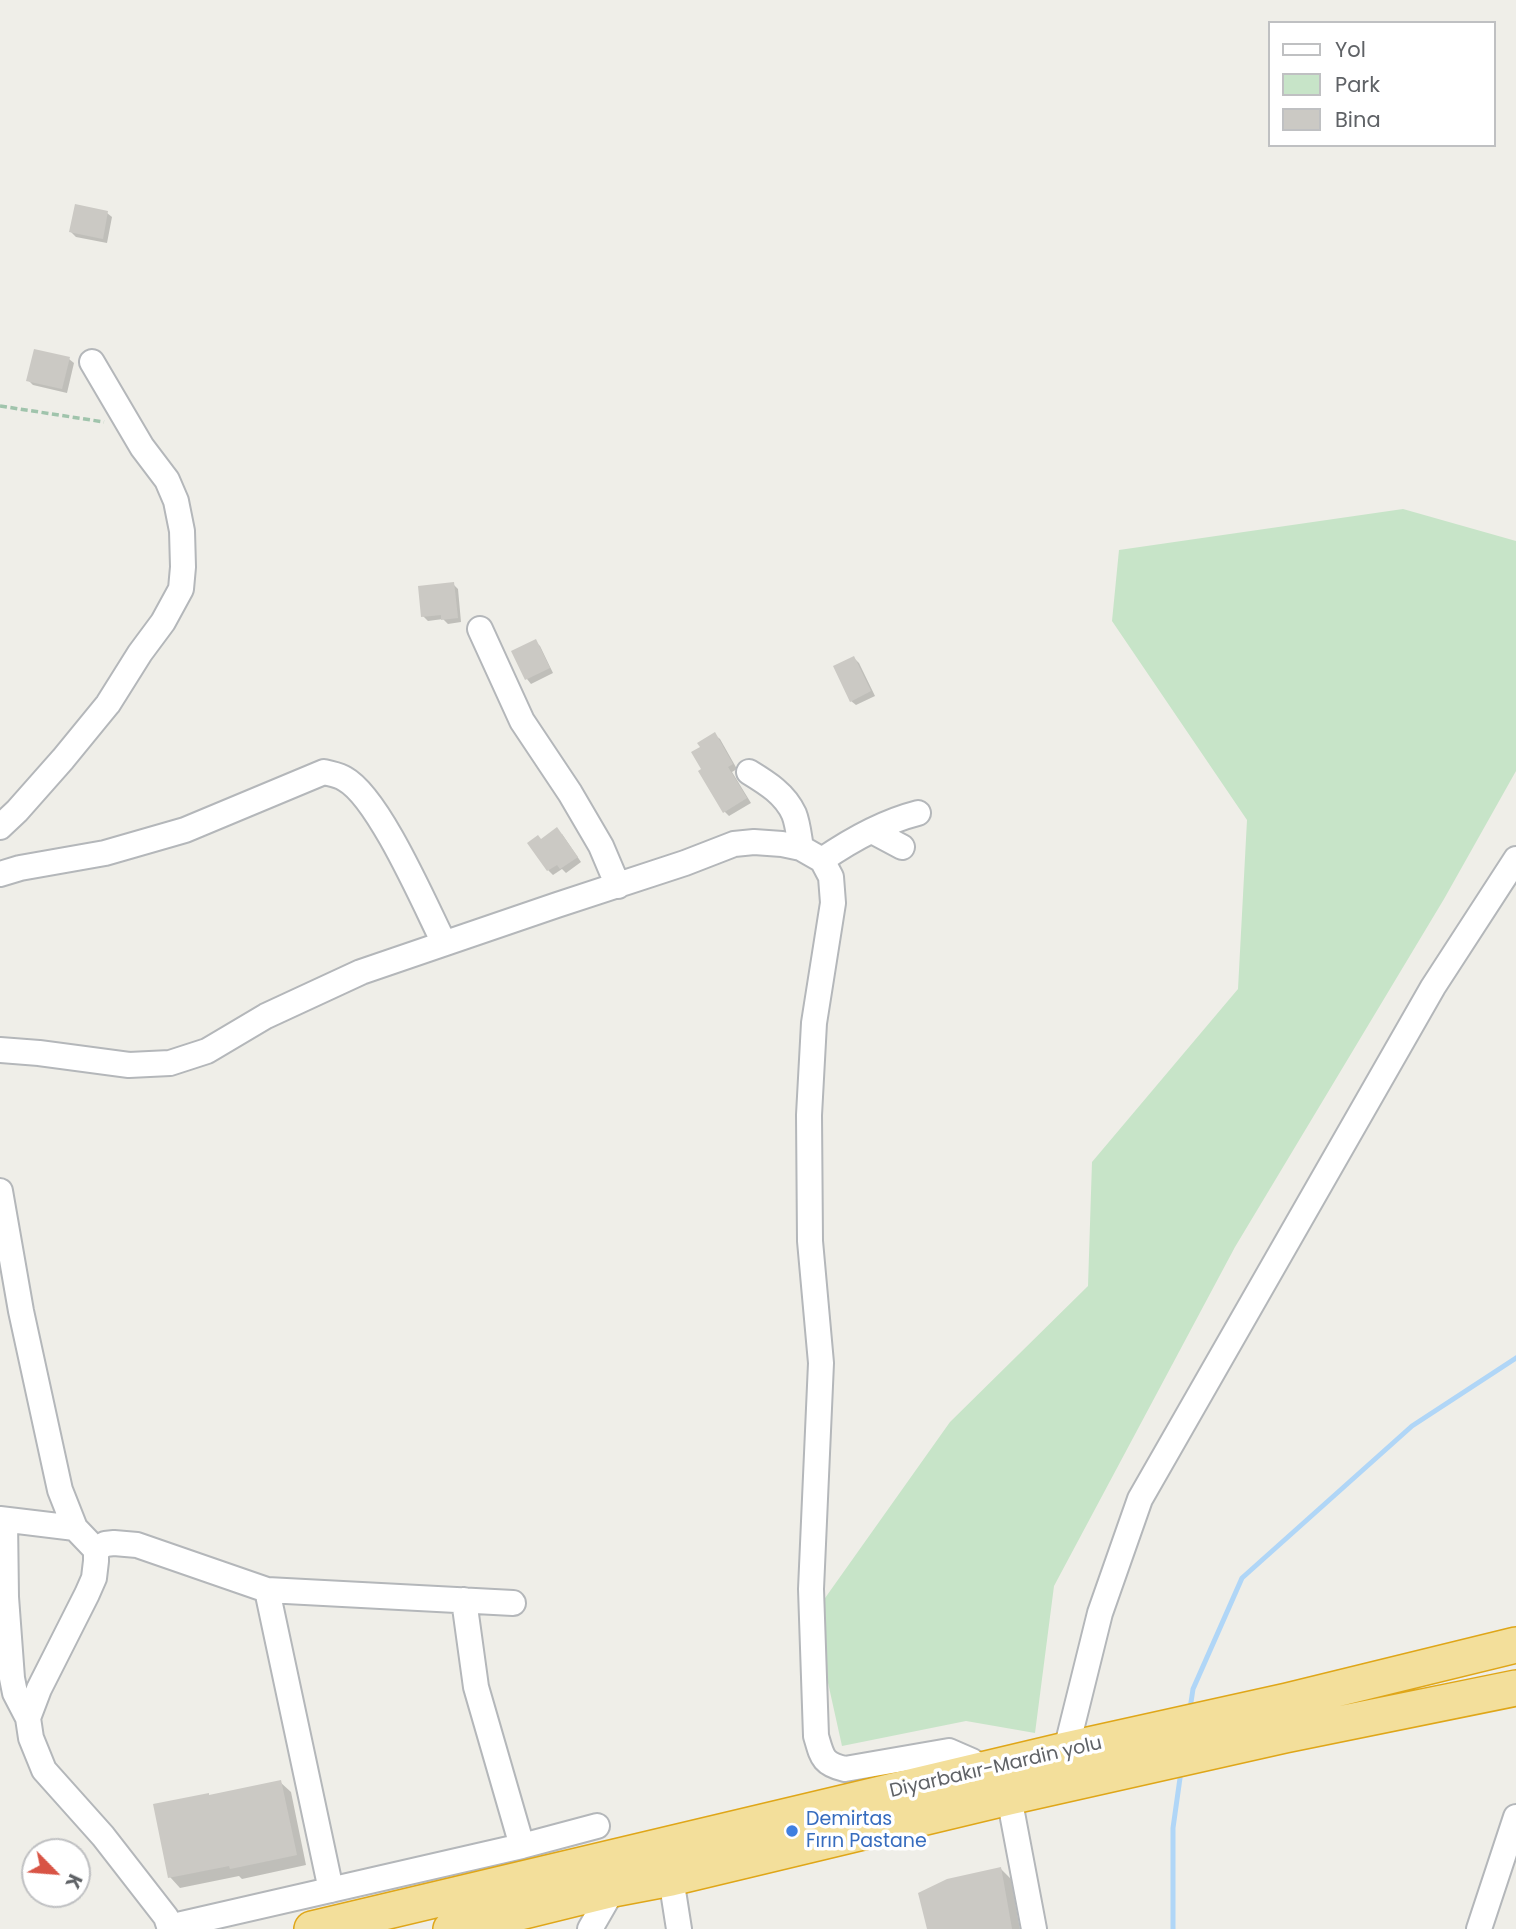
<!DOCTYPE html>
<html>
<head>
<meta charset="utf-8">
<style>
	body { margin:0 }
	#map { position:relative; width:1516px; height:1929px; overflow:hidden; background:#efeee8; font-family:Poppins,sans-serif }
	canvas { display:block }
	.legend { position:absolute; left:1268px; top:21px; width:228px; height:126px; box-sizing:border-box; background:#fff; border:2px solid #bfc0c2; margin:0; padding:9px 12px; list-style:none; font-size:21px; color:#5f6266 }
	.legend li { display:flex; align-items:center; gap:14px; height:35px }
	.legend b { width:35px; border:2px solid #bfc0c2 }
	.north { position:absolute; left:21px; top:1838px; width:70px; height:70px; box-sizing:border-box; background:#fff; border:2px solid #bfc0c2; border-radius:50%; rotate:115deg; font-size:19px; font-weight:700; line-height:28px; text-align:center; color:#5f6266 }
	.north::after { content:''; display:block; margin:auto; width:24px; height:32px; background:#d85445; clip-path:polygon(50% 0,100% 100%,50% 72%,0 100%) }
</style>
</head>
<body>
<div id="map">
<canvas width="1516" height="1929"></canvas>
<ul class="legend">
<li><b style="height:9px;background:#fff"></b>Yol</li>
<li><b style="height:19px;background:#c7e4c8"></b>Park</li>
<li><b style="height:19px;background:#cbc9c4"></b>Bina</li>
</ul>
<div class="north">K</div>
</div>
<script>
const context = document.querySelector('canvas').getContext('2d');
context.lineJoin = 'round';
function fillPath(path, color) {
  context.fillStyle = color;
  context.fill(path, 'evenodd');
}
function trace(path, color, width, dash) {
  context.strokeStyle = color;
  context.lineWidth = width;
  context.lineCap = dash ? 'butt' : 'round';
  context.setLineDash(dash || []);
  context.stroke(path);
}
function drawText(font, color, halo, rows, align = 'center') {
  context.font = font + ' Poppins,sans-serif';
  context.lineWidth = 7;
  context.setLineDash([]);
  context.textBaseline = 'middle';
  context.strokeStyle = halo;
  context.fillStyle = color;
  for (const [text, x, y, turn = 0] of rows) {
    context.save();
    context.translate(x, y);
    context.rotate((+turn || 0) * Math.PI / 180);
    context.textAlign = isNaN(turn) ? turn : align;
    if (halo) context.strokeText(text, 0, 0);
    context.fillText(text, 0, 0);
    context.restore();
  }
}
fillPath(new Path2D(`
	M1403 509 1516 541V771L1444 899 1235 1247 1054 1586 1035 1733 966 1721 842 1746 813 1615 950 1422 1088 1286 1092 1162 1238 989 1247 820 1112 621 1119 550Z`), '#c7e4c8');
fillPath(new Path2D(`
	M107 213 112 217 107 243 76 237 71 232Z
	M69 359 74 363 67 393 33 385 28 380Z
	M453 584 458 589 461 622 448 624 443 619 428 621 423 616Z
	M535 641 540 646 553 673 531 684 527 679Z
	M854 658 859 663 875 696 856 705 851 701Z
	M715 735 720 739 737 769 732 772 751 803 729 816 725 812Z
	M562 834 581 862 566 873 562 869 553 875 548 870 541 840Z
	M280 1782 291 1792 306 1865 242 1879 239 1876 180 1888 170 1877 210 1797Z
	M1001 1869 1011 1879 1020 1929H928Z`), '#0003');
trace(new Path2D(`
	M1190 1709 1193 1689 1242 1578 1412 1426 1516 1358
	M1173 1929V1828L1181 1771`), '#b0d6f7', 5);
fillPath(new Path2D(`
	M75 204 108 211 103 239 69 232Z
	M34 349 70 357 62 389 26 381Z
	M454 582 458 618 441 620V615L421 617 418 586Z
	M536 639 550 668 525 680 511 651Z
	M854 656 871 691 850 702 833 666Z
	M715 732 733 764 728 767 747 798 723 813 698 771 701 769 691 752 700 747 697 743Z
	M557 827 578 857 560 869 557 865 547 871 527 843 538 835 541 839Z
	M281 1780 297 1855 230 1869 229 1866 168 1878 153 1804 209 1793V1795Z
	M1001 1867 1012 1929H927L918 1893 947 1879Z`), '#cbc9c4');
const minor = new Path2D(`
	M480 629 522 721 570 793 601 846 618 886
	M749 772C767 783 785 794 794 814 798 824 799 837 801 848
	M0 827 17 811 63 759 108 704 140 653 163 622 181 589 183 567 182 531 176 501 167 480 142 447 92 362
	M872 831 902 847
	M822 860C851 840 883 822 918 813
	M0 874 20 868 105 853 185 830 324 772C331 774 339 775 345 779 379 798 425 905 444 943
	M0 1050 39 1053 129 1065 170 1063 207 1051 266 1016 361 972 557 905 685 863 734 844 754 842 782 844 801 848 822 860 831 877 833 903 814 1023 809 1115 810 1241 821 1363 811 1589 816 1736C822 1756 822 1764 845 1769L949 1751 972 1761 983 1770
	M0 1191 21 1311 60 1490 75 1528 96 1550V1561L94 1578 87 1594 39 1689 28 1718 31 1738 44 1770 103 1836 166 1917 170 1929
	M0 1519 75 1528
	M5 1520 6 1597 12 1678 15 1693 28 1718
	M96 1550 105 1544 114 1543 137 1545 267 1590 513 1603
	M267 1590 331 1890
	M464 1600 476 1687 522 1846
	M1066 1750 1100 1613 1140 1499 1433 987 1516 859
	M1009 1797 1034 1929
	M671 1878 679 1929
	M169 1927 522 1846 597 1826
	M590 1929 613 1889
	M1479 1929 1516 1817`);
const highway = new Path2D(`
	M312 1929 1066 1750 1287 1701 1516 1645
	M451 1929 613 1889 671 1878 1009 1797 1285 1735 1516 1688`);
trace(minor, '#b4b7ba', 28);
trace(highway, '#dfa618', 38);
trace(new Path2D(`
	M0 406 104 422`), '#a0c4ac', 3.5, [7, 3.5]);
trace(minor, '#fff', 24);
trace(highway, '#f3df9b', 35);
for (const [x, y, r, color] of [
	[792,1831,7,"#3f7fe0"]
]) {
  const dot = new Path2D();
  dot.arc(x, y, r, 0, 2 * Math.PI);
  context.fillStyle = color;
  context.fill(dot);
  trace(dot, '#fff', 2.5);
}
drawText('19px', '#5f6266', '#fff', [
	["Diyarbakır-Mardin yolu",996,1768,-13]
]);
drawText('19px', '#366cbe', '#fff', [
	["Demirtas",806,1820],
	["Fırın Pastane",806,1842]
], 'left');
</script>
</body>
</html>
